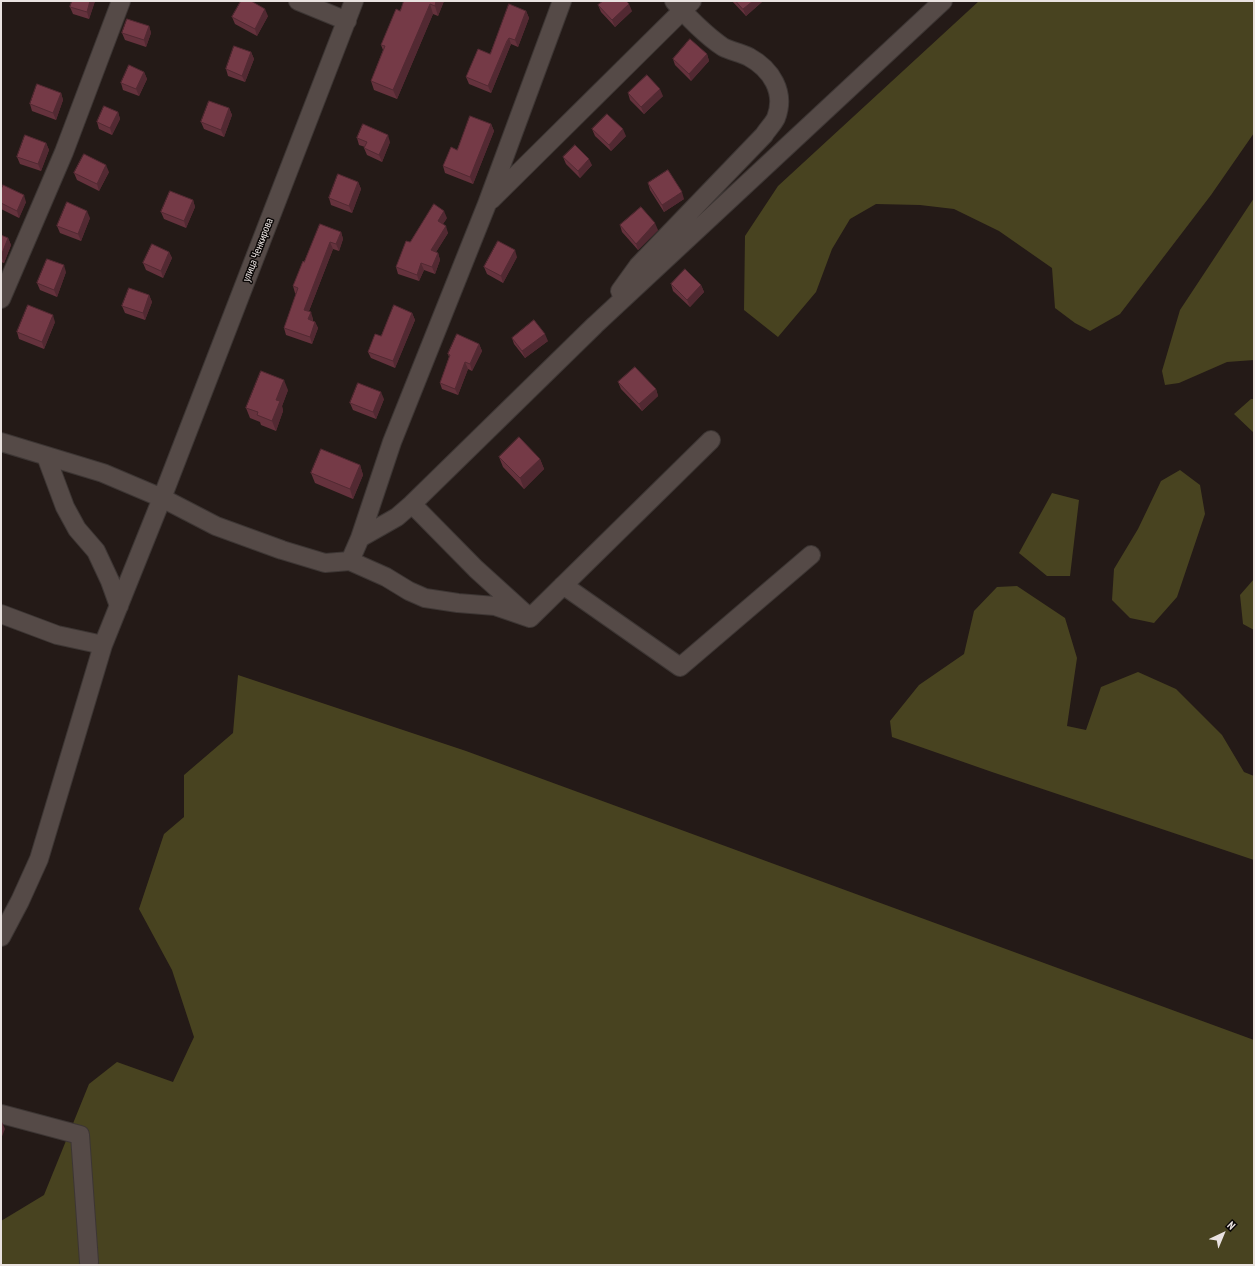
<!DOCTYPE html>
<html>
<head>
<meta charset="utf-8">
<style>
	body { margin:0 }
	#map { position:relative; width:1255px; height:1266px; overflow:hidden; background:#241a17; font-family:"PT Sans Narrow",sans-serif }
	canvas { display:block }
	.frame { position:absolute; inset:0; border:2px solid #e9e2e0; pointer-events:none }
	.north { position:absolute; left:1203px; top:1214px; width:40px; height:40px; -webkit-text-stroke:3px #0a0605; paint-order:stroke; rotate:44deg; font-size:11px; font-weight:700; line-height:16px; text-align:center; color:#e9e2e0 }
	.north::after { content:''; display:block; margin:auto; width:14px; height:18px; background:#e9e2e0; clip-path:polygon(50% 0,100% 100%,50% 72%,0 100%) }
</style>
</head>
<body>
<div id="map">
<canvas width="1255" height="1266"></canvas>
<div class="frame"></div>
<div class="north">N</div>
</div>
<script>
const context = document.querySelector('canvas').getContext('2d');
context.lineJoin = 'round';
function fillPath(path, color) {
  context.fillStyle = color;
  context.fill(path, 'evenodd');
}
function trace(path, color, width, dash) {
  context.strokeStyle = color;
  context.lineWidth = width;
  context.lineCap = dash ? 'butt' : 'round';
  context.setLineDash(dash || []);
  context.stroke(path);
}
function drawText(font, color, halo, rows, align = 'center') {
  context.font = font + ' "PT Sans Narrow",sans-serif';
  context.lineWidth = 3;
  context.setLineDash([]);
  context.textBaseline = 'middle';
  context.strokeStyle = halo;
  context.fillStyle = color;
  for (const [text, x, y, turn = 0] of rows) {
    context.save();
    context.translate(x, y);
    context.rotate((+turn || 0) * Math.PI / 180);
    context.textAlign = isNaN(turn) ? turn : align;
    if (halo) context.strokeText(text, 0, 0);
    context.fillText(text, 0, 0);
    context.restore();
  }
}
fillPath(new Path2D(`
	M979 1H1254V133L1211 195 1120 314 1090 331 1075 323 1055 308 1052 268 999 231 954 209 920 205 876 204 850 219 832 249 816 292 778 337 744 310 745 236 778 186Z
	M1254 198V360L1227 362 1179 383 1165 385 1162 371 1180 310Z
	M1251 399H1254V433L1234 414Z
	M1180 470 1200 485 1205 514 1177 597 1154 623 1130 618 1112 600 1114 569 1138 529 1161 481Z
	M1052 493 1079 500 1070 576H1047L1019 553Z
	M1254 579V630L1243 624 1240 595Z
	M1017 586 1065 618 1077 658 1067 726 1086 730 1101 687 1138 672 1176 689 1222 735 1244 772 1254 776V860L992 772 892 737 890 721 919 685 964 654 974 611 997 587Z
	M238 675 466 751 1254 1040V1265H1V1221L44 1195 89 1084 117 1062 173 1082 194 1037 172 970 139 909 164 834 184 817V775L233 733Z`), '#484320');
const minor = new Path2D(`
	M298 1 347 21
	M491 200 692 1
	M620 291 638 266 764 135C767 130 773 124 776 118 786 92 771 69 749 57 741 53 731 51 723 47 708 37 686 16 674 1
	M1 299 64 152 121 1
	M1 442 103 473 162 498 216 526 282 550 325 563 350 561 386 577 409 591 425 598 458 603 495 606 530 618
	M46 456 65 507 77 529 96 551 110 581 119 606
	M412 504 476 569 530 618 711 440
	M360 538 397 517 412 504 595 325 943 1
	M350 561 360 538 392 442 487 204 562 1
	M563 585 680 667 811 555
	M1 614 57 635 103 645
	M1 937 20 901 39 859 103 645 162 498 354 1
	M1 1114 80 1135 89 1262`);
trace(minor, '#3d3634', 20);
trace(minor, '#554a47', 18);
fillPath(new Path2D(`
	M95 1 89 19 73 14 70 7Z
	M404 1H444L438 16 433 14 397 99 374 90 371 81 383 50 381 45 400 11Z
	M732 1H763L746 16Z
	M598 5 632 11 615 27 601 12Z
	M526 11 529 18 518 47 511 44 491 93 469 84 466 77 490 54Z
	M268 16 257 36 235 24 232 17Z
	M149 26 151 33 146 47 125 40 122 33Z
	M251 52 254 59 245 82 228 76 226 69Z
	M707 54 709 61 691 81 675 65 673 59Z
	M144 72 147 79 139 96 123 90 121 83Z
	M61 93 63 100 56 120 32 111 30 104Z
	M628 93 663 96 644 114 630 100Z
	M229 108 232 115 224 137 204 129 201 122Z
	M118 112 120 119 112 135 99 129 97 122Z
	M491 124 494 131 473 184 445 173 443 166Z
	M592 129 626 136 611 151 595 136Z
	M357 138 390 142 382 162 367 155 364 148 365 147 359 145Z
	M46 143 49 150 41 171 20 164 17 157Z
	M563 157 592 165 580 178 566 164Z
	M109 172 99 191 77 180 74 173Z
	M358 182 361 189 352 213 331 205 329 198Z
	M648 183 684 199 664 212 650 190Z
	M1 190 26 202 19 218 1 209Z
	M193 200 195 207 186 228 164 219 161 212Z
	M90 218 81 241 60 233 57 226Z
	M447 218 443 224 448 233 436 252 438 253 440 260 435 274 424 270 419 281 398 274 396 267 410 242Z
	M620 225 658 230 638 250 622 232Z
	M341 232 343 239 339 251 333 249 309 311 313 319V321L315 322 318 328 312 344 286 335 284 328 296 294 295 293 293 286 304 262Z
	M1 235 8 238 11 245 4 263 1 262Z
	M169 252 172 258 163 278 146 270 143 263Z
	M517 257 503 283 487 274 484 267Z
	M66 272 57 297 40 290 37 283Z
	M671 284 701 285 704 292 690 307 673 291Z
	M149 295 152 302 145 320 125 313 122 306Z
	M412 313 415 320 395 368 371 358 368 352 381 336Z
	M55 322 44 349 19 339 17 332Z
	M512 338 548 341 525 358 514 344Z
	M479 344 482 351 472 371 468 369 458 395 442 389 440 383 449 357 448 354Z
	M618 382 656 389 658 396 642 411 621 389Z
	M288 390 282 406 283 411 276 431 261 425 260 422 250 418 246 408Z
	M384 399 376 419 353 410 350 403Z
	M499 457 540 459 544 469 524 489 503 467Z
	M360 465 363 475 353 499 315 483 311 473Z`), '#65323d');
fillPath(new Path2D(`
	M90 1H95L89 19 87 12Z
	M436 1H444L438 16 435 6Z
	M753 1H763L746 16 743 9Z
	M430 4 433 14 397 99 393 90Z
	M629 4 632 11 615 27 612 20Z
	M265 9 268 16 257 36 255 29Z
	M526 11 529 18 518 47 515 40Z
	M149 26 151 33 146 47 144 40Z
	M509 38 511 44 491 93 488 86Z
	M251 52 254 59 245 82 242 76Z
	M707 54 709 61 691 81 689 74Z
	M144 72 147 79 139 96 136 89Z
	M660 89 663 96 644 114 641 107Z
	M61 93 63 100 56 120 53 113Z
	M229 108 232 115 224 137 221 130Z
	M118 112 120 119 112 135 110 128Z
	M491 124 494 131 473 184 470 177Z
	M623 129 626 136 611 151 609 145Z
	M388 135 390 142 382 162 379 155Z
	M46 143 49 150 41 171 38 164Z
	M589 159 592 165 580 178 578 171Z
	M106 165 109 172 99 191 97 184Z
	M358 182 361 189 352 213 349 206Z
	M682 192 684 199 664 212 662 205Z
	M24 195 26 202 19 218 17 211Z
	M193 200 195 207 186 228 184 221Z
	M87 211 90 218 81 241 78 234Z
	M444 211 447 218 440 228 438 221Z
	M655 223 658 230 638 250 636 244Z
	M446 226 448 233 433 257 431 250Z
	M341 232 343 239 339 251 336 244Z
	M8 238 11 245 4 263 1 256Z
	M330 242 333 249 307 316 304 310Z
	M515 250 517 257 503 283 501 276Z
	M169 252 172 258 163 278 161 271Z
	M438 253 440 260 435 274 432 267Z
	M421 263 424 270 419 281 417 275Z
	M64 265 66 272 57 297 54 290Z
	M701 285 704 292 690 307 687 300Z
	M149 295 152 302 145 320 143 313Z
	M311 312 313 319 311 326 308 319Z
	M412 313 415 320 395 368 393 361Z
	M53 315 55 322 44 349 42 342Z
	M315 322 318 328 312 344 310 337Z
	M545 334 548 341 525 358 522 351Z
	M479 344 482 351 472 371 470 364Z
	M465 362 468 369 458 395 455 389Z
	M284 380 288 390 282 406 283 411 276 431 272 421 276 400Z
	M656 389 658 396 642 411 639 404Z
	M381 392 384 399 376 419 373 412Z
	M540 459 544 469 524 489 520 478Z
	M360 465 363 475 353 499 350 489Z
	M2 1122 5 1129 1 1139V1125Z`), '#522932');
const building = new Path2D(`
	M72 1H90L87 12 70 7Z
	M241 1H251L265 9 255 29 232 17Z
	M404 1H436L435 6 430 4 393 90 371 81 385 46 381 45 396 9 400 11Z
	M603 1H626L629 4 612 20 598 5Z
	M736 1H753L743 9Z
	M509 4 526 11 515 40 509 38 507 41 488 86 466 77 478 49 490 54Z
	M127 19 149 26 144 40 122 33Z
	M690 39 707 54 689 74 673 59Z
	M234 46 251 52 242 76 226 69Z
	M129 65 144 72 136 89 121 83Z
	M647 75 660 89 641 107 628 93Z
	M37 84 61 93 53 113 30 104Z
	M209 101 229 108 221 130 201 122Z
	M104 106 118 112 110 128 97 122Z
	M607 114 623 129 609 145 592 129Z
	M470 116 491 124 470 177 443 166 451 147 457 150Z
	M363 124 388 135 379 155 364 148 367 142 357 138Z
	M25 135 46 143 38 164 17 157Z
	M575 145 589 159 578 171 563 157Z
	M84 154 106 165 97 184 74 173Z
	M668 170 682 192 662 205 648 183Z
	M338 174 358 182 349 206 329 198Z
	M3 185 24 195 17 211 1 203V190Z
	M170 191 193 200 184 221 161 212Z
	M67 202 87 211 78 234 57 226Z
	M434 204 444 211 438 221 446 226 431 250 438 253 432 267 421 263 417 275 396 267 406 241 410 242Z
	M641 207 655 223 636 244 620 225Z
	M320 224 341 232 336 244 330 242 304 310 311 312 308 319 315 322 310 337 284 328 298 288 293 286 303 261 304 262Z
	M1 235 8 238 1 256Z
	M498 241 515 250 501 276 484 267Z
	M152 244 169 252 161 271 143 263Z
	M47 259 64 265 54 290 37 283Z
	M685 269 701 285 687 300 671 284Z
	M129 288 149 295 143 313 122 306Z
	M28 305 53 315 42 342 17 332Z
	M394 305 412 313 393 361 368 352 375 334 381 336Z
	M534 320 545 334 522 351 512 338Z
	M457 334 479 344 470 364 465 362 455 389 440 383 450 355 448 354Z
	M635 367 656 389 639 404 618 382Z
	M261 371 284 380 276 400 280 401 272 421 257 415 258 412 246 408Z
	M358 383 381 392 373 412 350 403Z
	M519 437 540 459 520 478 499 457Z
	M321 449 360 465 350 489 311 473Z`);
fillPath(building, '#753a47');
trace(building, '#522932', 1);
drawText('11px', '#e9e2e0', '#0a0605', [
	["улица Ченкирова",258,250,-69]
]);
</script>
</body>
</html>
